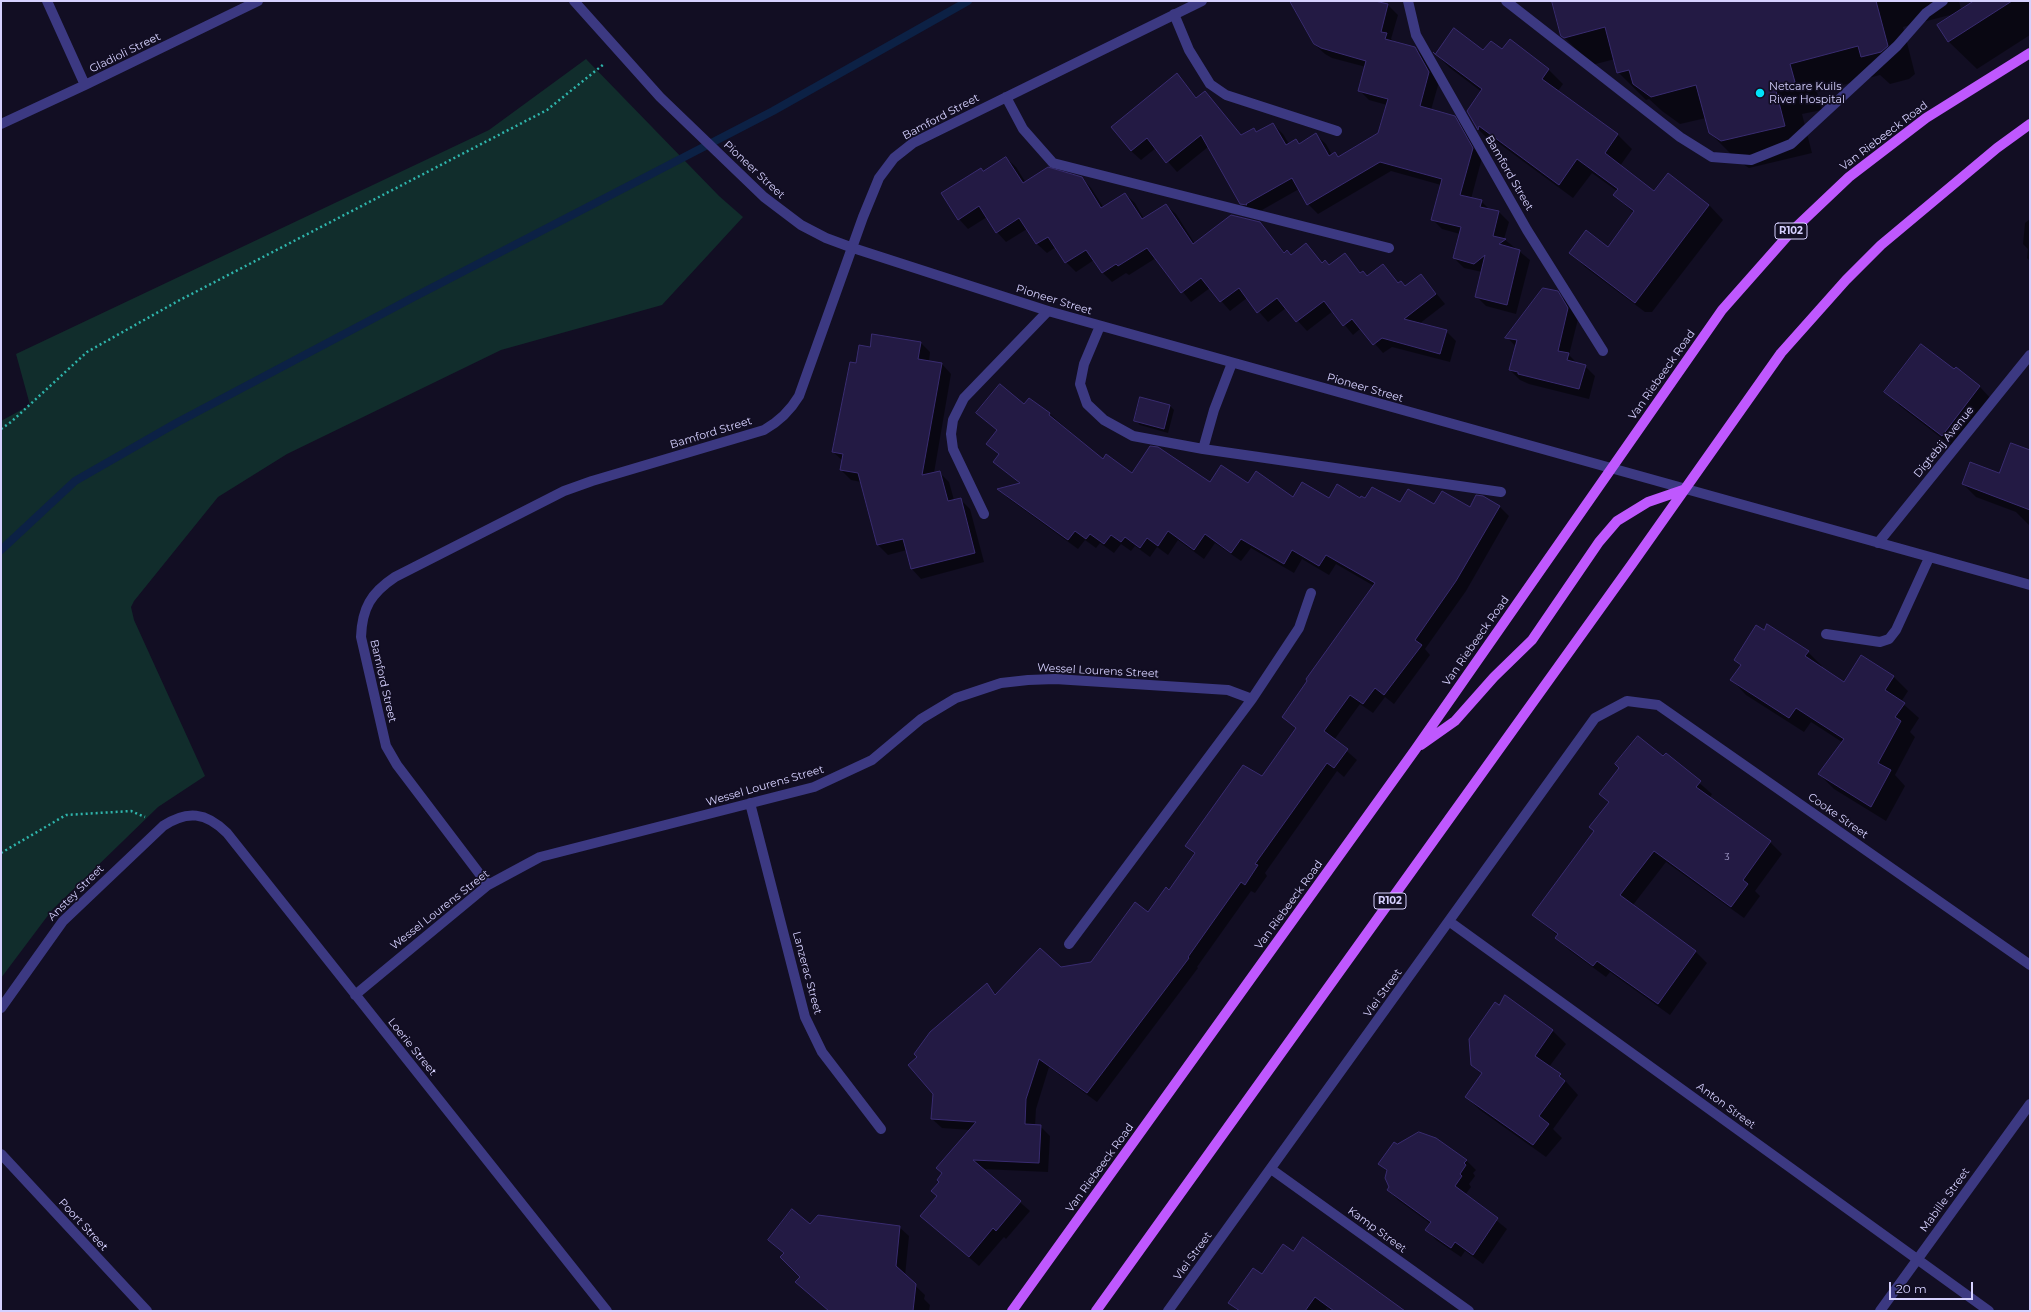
<!DOCTYPE html>
<html>
<head>
<meta charset="utf-8">
<style>
	body { margin:0 }
	#map { position:relative; width:2031px; height:1312px; overflow:hidden; background:#120e23; font-family:Montserrat,sans-serif }
	canvas { display:block }
	.frame { position:absolute; inset:0; border:2px solid #d6d1ff; pointer-events:none }
	.scale { position:absolute; left:1889px; top:1282px; width:84px; height:18px; box-sizing:border-box; border:2px solid #d6d1ff; border-top:0; padding-left:5px; font-size:12px; line-height:14px; white-space:nowrap; color:#d6d1ff; -webkit-text-stroke:3px #120e23; paint-order:stroke }
</style>
</head>
<body>
<div id="map">
<canvas width="2031" height="1312"></canvas>
<div class="frame"></div>
<div class="scale">20 m</div>
</div>
<script>
const context = document.querySelector('canvas').getContext('2d');
context.lineJoin = 'round';
function fillPath(path, color) {
  context.fillStyle = color;
  context.fill(path, 'evenodd');
}
function trace(path, color, width, dash) {
  context.strokeStyle = color;
  context.lineWidth = width;
  context.lineCap = dash ? 'butt' : 'round';
  context.setLineDash(dash || []);
  context.stroke(path);
}
function drawText(font, color, halo, rows, align = 'center') {
  context.font = font + ' Montserrat,sans-serif';
  context.lineWidth = 3.5;
  context.setLineDash([]);
  context.textBaseline = 'middle';
  context.strokeStyle = halo;
  context.fillStyle = color;
  for (const [text, x, y, turn = 0] of rows) {
    context.save();
    context.translate(x, y);
    context.rotate((+turn || 0) * Math.PI / 180);
    context.textAlign = isNaN(turn) ? turn : align;
    if (halo) context.strokeText(text, 0, 0);
    context.fillText(text, 0, 0);
    context.restore();
  }
}
fillPath(new Path2D(`
	M586 59 719 196 743 217 662 305 501 350 287 454 218 497 134 601 131 607 134 620 205 776 158 807 52 910 1 978V421L30 405 16 354 489 130Z`), '#112d2c');
fillPath(new Path2D(`
	M1291 1H1371L1388 5 1398 15 1391 39 1395 42 1415 48 1425 58 1439 82 1431 110 1454 117 1464 127 1482 158 1471 199 1481 201 1490 210 1499 212 1509 222 1504 239 1530 260 1516 314 1486 306 1476 296 1482 272 1464 268 1454 258 1460 234 1442 229 1432 219 1441 185 1391 171 1318 214 1308 204 1299 189 1255 214 1251 213 1241 203 1208 147 1177 172 1156 148 1141 160 1131 151 1177 75 1198 99 1205 93 1242 136 1254 129 1257 133 1273 124 1283 134 1289 144 1296 140 1300 144 1316 135 1326 144 1332 155 1335 154 1339 158 1379 134 1387 105 1369 100 1359 90 1366 67 1332 58 1325 54 1314 44Z
	M1553 1H1959L1961 10 1975 1H2030V35L1977 69 1949 42 1938 25 1954 14 1903 27 1915 74 1909 79 1890 84 1880 75 1817 92 1822 110 1802 114 1812 153 1749 168 1738 161 1710 133 1706 118 1680 124 1662 111 1649 99 1646 100 1618 72 1615 59 1592 65 1562 35Z
	M1511 40 1549 70 1563 84 1558 91 1618 135 1632 149 1620 166 1655 192 1668 175 1709 205 1723 220 1652 312H1645L1585 267 1571 253 1608 248 1634 213 1614 195 1617 191 1592 173 1573 198 1493 139 1492 143 1479 130 1468 111 1482 92 1450 68 1436 54 1503 51Z
	M1006 158 1016 167 1026 183 1082 178 1091 188 1104 208 1125 194 1135 203 1144 219 1166 205 1176 214 1195 244 1260 223 1285 253 1292 256 1306 245 1323 264 1330 266 1344 255 1361 274 1367 277 1383 265 1399 284 1405 287 1421 275 1445 304 1419 324 1446 331 1456 341 1450 362 1392 347 1383 353 1361 328 1353 335 1333 311 1307 331 1286 308 1268 322 1247 298 1230 311 1210 288 1191 302 1156 258 1129 275 1126 273 1112 282 1102 272 1094 260 1076 272 1066 262 1056 247 1047 253 1037 244 1027 229 1006 242 997 232 987 217 968 229 959 219 984 172Z
	M2030 219V261L2027 258 2028 249 2023 244 2025 223Z
	M1557 292 1567 302 1578 319 1569 355 1578 364 1585 366 1595 376 1589 399 1529 384 1520 380 1510 370 1516 347 1507 337Z
	M921 343 930 352 929 362 942 364 951 374 934 473 939 472 949 482 954 500 960 499 970 509 984 562 921 579 912 569 907 550 888 555 878 545 861 482 851 480 841 470 843 461 833 452 857 364 871 348Z
	M1956 368 1980 387 1994 402 1957 450 1900 406 1886 392 1954 371Z
	M1029 399 1050 414 1103 461 1132 474 1210 483 1248 485 1294 499H1360L1470 508 1483 497 1500 507 1509 516 1466 591 1425 649 1430 655 1394 704 1385 697 1373 713 1360 704 1334 740 1357 760 1344 777 1337 771 1265 873 1267 876 1255 893 1251 891 1197 967 1198 968 1097 1102 1049 1067 1036 1109 1035 1126H1040L1050 1136 1048 1172 982 1169 1030 1211 1006 1239 1004 1237 979 1266 931 1225 940 1182 970 1130 942 1128 932 1119 987 985 997 995 1060 968 1092 963 1148 913 1169 891 1195 855 1186 846 1263 777 1296 729 1283 717 1374 586 1336 564 1329 575 1302 559 1294 573 1251 548 1241 561 1215 543 1204 559 1178 540 1168 555 1157 547 1150 557 1135 546 1131 551 1121 544 1114 553 1100 543 1096 548 1085 540 1078 549 1008 498 999 489 1020 484 995 462 1000 456 987 444 998 431 977 413 1024 405Z
	M1170 406 1174 410 1168 433 1140 425 1135 420Z
	M2030 451V526L2016 512 1976 497 1963 484 2000 474Z
	M1808 652 1822 666 1821 668 1844 683 1862 656 1894 677 1908 691 1901 702 1919 718 1910 732 1915 737 1895 775 1905 786 1886 821 1834 789 1819 774 1842 742 1811 722 1804 732 1746 695 1732 680 1741 666 1735 660Z
	M1666 754 1712 794 1709 798 1770 842 1782 854 1755 891 1760 896 1744 918 1666 862 1633 905 1695 951 1707 963 1670 1015 1610 972 1606 977 1569 950 1557 938 1558 936 1533 915 1595 832 1609 803 1601 794Z
	M1552 1030 1566 1044 1549 1067 1560 1075 1578 1095 1553 1129 1562 1138 1546 1157 1480 1110 1466 1097 1482 1074 1472 1064Z
	M1466 1160 1476 1170 1473 1173 1475 1176 1469 1184 1471 1187 1465 1195 1507 1229 1483 1264 1465 1251 1461 1257 1436 1240 1427 1230 1431 1224 1398 1200 1388 1190 1391 1187 1387 1172 1380 1164Z
	M810 1225 899 1227 909 1236 905 1276 925 1295 924 1299 930 1305 929 1311H829L797 1282 801 1278 790 1268 784 1254 769 1240Z
	M1293 1252 1403 1311H1331L1327 1308 1325 1311H1238L1229 1303Z`), '#0007');
trace(new Path2D(`
	M1 550 75 481 178 422 414 297 773 111 968 1`), '#0c2145', 8);
const building = new Path2D(`
	M1290 1H1375L1388 4 1381 32 1387 33 1385 39 1415 47 1429 72 1420 106 1455 116 1473 148 1460 195 1482 200 1480 207 1499 211 1493 236 1506 239 1499 244 1520 250 1507 305 1475 297 1485 255 1474 264 1453 258 1461 227 1431 220 1442 179 1380 162 1307 205 1292 178 1246 204 1247 205 1240 204 1201 135 1166 163 1147 138 1131 151 1111 127 1177 73 1196 98 1205 91 1241 135 1254 128 1256 132 1273 123 1286 145 1296 139 1299 144 1316 133 1329 156 1335 152 1338 157 1378 133 1388 99 1358 91 1366 61 1321 48 1314 44Z
	M1552 1H1876L1888 46 1881 52 1861 57 1858 46 1790 64 1795 82 1775 87 1785 126 1721 141 1709 133 1696 85 1651 97 1633 84 1629 70 1617 73 1605 27 1564 38 1561 36Z
	M1974 1H2012L1948 42 1937 25Z
	M1454 28 1483 50 1491 41 1502 49 1510 39 1549 69 1542 79 1618 134 1605 153 1654 191 1668 173 1709 205 1635 303 1569 253 1586 230 1608 247 1634 211 1613 195 1618 189 1577 159 1559 185 1479 126 1478 130 1467 111 1482 89 1435 54 1433 52 1435 54Z
	M1006 157 1023 183 1048 167 1082 177 1101 208 1125 193 1142 219 1166 204 1193 244 1231 215 1260 222 1284 253 1287 250 1291 255 1306 243 1322 263 1325 260 1329 265 1345 253 1360 273 1363 271 1367 276 1383 264 1398 283 1401 281 1405 286 1421 274 1436 294 1404 319 1447 330 1440 354 1382 338 1373 345 1352 319 1343 326 1324 301 1296 322 1277 298 1257 313 1239 288 1220 302 1201 278 1181 293 1147 248 1118 266 1116 264 1102 273 1086 250 1065 263 1048 237 1036 244 1019 218 996 233 979 206 958 220 941 193 981 168 983 171Z
	M1543 288 1558 291 1568 308 1558 351 1569 353 1567 360 1586 365 1579 389 1518 374V372L1509 370 1517 340 1505 338Z
	M872 334 921 342 918 359 942 363 922 475 940 471 948 501 961 498 975 553 911 569 903 539 877 545 858 473 840 470 843 454 832 452 850 362 856 363 859 345 870 347Z
	M1921 344 1954 369 1956 367 1980 386 1942 436 1884 392Z
	M1000 384 1024 404 1029 398 1050 413 1049 415 1103 459 1106 454 1132 473 1150 446 1158 447 1210 482 1221 465 1248 483 1256 471 1293 497 1302 482 1329 498 1337 484 1360 498 1361 496 1365 498 1372 487 1400 502 1408 489 1434 504 1442 491 1470 507 1476 495 1483 496 1500 506 1456 581 1415 640 1422 645 1384 695 1375 688 1363 704 1350 695 1324 731 1348 749 1334 768 1327 763 1255 864 1258 865 1245 885 1241 882 1188 957 1189 958 1087 1093 1039 1059 1026 1099 1025 1124 1041 1125 1039 1163 973 1160 1021 1201 996 1231 993 1228 969 1257 920 1216 937 1196 931 1191 939 1182 937 1180 942 1173 936 1168 976 1122 931 1119 933 1094 908 1065 917 1057 914 1054 930 1032 987 983 995 995 1040 948 1061 967 1091 962 1135 902 1148 912 1166 887 1169 890 1195 853 1185 846 1243 765 1262 776 1296 728 1282 717 1307 681 1306 679 1375 583 1326 555 1319 566 1292 550 1284 564 1241 539 1231 553 1205 534 1194 550 1168 531 1158 546 1147 538 1140 548 1125 537 1121 542 1111 535 1104 544 1090 534 1086 539 1075 531 1068 540 997 489 1020 483 993 462 999 454 986 444 997 430 976 413Z
	M1140 397 1170 405 1164 429 1134 421Z
	M2011 443 2030 450V510L1962 484 1970 462 1999 473Z
	M1767 624 1809 651 1805 656 1844 682 1861 655 1894 676 1885 690 1905 703 1895 717 1901 721 1878 763 1891 770 1871 807 1818 774 1844 739 1796 708 1789 718 1730 680 1741 665 1734 660 1756 625 1764 630Z
	M1638 736 1663 756 1666 753 1701 781 1696 787 1771 841 1743 880 1748 884 1731 907 1654 851 1620 895 1696 951 1658 1004 1597 961 1593 966 1555 938 1558 934 1532 915 1594 831 1589 827 1609 802 1599 794 1619 768 1615 764Z
	M1505 995 1553 1030 1535 1056 1561 1074 1559 1076 1565 1081 1539 1116 1549 1124 1533 1145 1465 1097 1482 1073 1471 1065 1469 1039 1495 1002 1499 1005Z
	M1419 1132 1436 1138 1467 1160 1464 1163 1466 1165 1460 1174 1462 1176 1455 1186 1498 1218 1473 1255 1455 1242 1451 1248 1425 1230 1431 1222 1387 1190 1389 1187 1385 1178 1387 1170 1378 1164 1394 1142 1397 1144Z
	M792 1209 810 1224 818 1215 900 1226 896 1266 916 1284 913 1311H829L795 1282 800 1277 780 1257 784 1253 768 1240Z
	M1303 1237 1343 1266 1405 1311H1334L1315 1297 1305 1311H1240L1228 1303 1253 1268 1262 1274 1283 1244 1293 1251Z`);
fillPath(building, '#231a44');
trace(building, '#392c70', 1);
trace(new Path2D(`
	M1 429 11 422 87 352 178 301 547 110 604 64
	M1 853 66 815 131 811 145 817`), '#2fb5ac', 2.5, [2, 3]);
trace(new Path2D(`
	M47 1 85 85
	M574 1 660 97 764 197 801 225 826 238 853 248 1048 311 2030 585
	M1408 1 1416 35 1527 230 1603 351
	M1506 1 1680 137 1712 157 1751 160 1791 144 1897 46 1926 13 1943 1
	M1174 14 1189 50 1210 84 1226 95 1337 131
	M1006 97 1023 129 1053 163 1389 248
	M1 124 85 85 258 1
	M1100 326 1084 364 1080 384 1087 404 1104 420 1133 436 1203 449 1501 492
	M1203 449 1214 410 1232 363
	M984 514 953 449 951 434 953 420 964 398 1048 311
	M1878 543 2030 355
	M1826 634 1880 642 1889 639 1896 630 1929 558
	M750 803 805 1017 822 1052 881 1129
	M488 885 397 765 386 746 361 637C362 608 371 593 395 577L564 491 592 481 764 430C780 421 790 411 799 396L863 217 879 178 894 158 913 143 1202 1
	M1450 922 1989 1311
	M1069 944 1252 699 1299 628 1311 593
	M355 995 488 885 540 857 814 787 872 760 921 719 956 698 1001 683 1028 680 1055 679 1228 690 1252 699
	M1 1008 63 921 163 826C187 810 206 812 227 833L607 1311
	M1 1154 147 1311
	M1271 1169 1469 1311
	M1168 1311 1595 718 1627 701 1658 705 2030 965
	M1880 1311 2030 1104`), '#3c3982', 10);
trace(new Path2D(`
	M1421 745 1455 721 1494 677 1532 640 1599 542 1617 521 1648 502 1683 490
	M1012 1311 1415 750 1722 310 1791 232 1849 177 1926 118 2030 53
	M1096 1311 1632 564 1781 353 1846 280 1881 245 1997 148 2030 124`), '#bf58fe', 10);
for (const [x, y, r, color] of [
	[1760,93,5,"#01e3fa"]
]) {
  const dot = new Path2D();
  dot.arc(x, y, r, 0, 2 * Math.PI);
  context.fillStyle = color;
  context.fill(dot);
  trace(dot, '#120e23', 1.5);
}
drawText('9px', '#a9a3d0', null, [
	["3",1727,857]
]);
for (const [x, y, w] of [
	[1791,231,32],
	[1390,901,32]
]) {
  const box = new Path2D();
  box.roundRect(x - w / 2, y - 8, w, 16, 3);
  context.fillStyle = '#120e23';
  context.fill(box);
  trace(box, '#d6d1ff', 1);
}
drawText('bold 10px', '#d6d1ff', null, [
	["R102",1791,231],
	["R102",1390,901]
]);
drawText('11px', '#d6d1ff', '#120e23', [
	["Gladioli Street",125,53,-26],
	["Bamford Street",941,117,-28],
	["Van Riebeeck Road",1884,136,-37],
	["Pioneer Street",754,170,43],
	["Bamford Street",1509,173,60],
	["Pioneer Street",1054,300,17],
	["Van Riebeeck Road",1662,375,-55],
	["Pioneer Street",1365,388,16],
	["Bamford Street",711,433,-17],
	["Digtebij Avenue",1944,442,-51],
	["Van Riebeeck Road",1476,641,-55],
	["Wessel Lourens Street",1098,671,3],
	["Bamford Street",383,681,77],
	["Wessel Lourens Street",765,786,-16],
	["Cooke Street",1838,816,35],
	["Anstey Street",76,893,-45],
	["Van Riebeeck Road",1289,905,-54],
	["Wessel Lourens Street",440,910,-38],
	["Lanzerac Street",807,973,75],
	["Vlei Street",1383,993,-54],
	["Loerie Street",412,1047,51],
	["Anton Street",1726,1106,36],
	["Van Riebeeck Road",1100,1168,-54],
	["Mabille Street",1945,1200,-54],
	["Poort Street",83,1225,47],
	["Kamp Street",1377,1230,36],
	["Vlei Street",1193,1256,-54]
]);
drawText('11px', '#d6d1ff', '#120e23', [
	["Netcare Kuils",1769,87],
	["River Hospital",1769,100]
], 'left');
</script>
</body>
</html>
